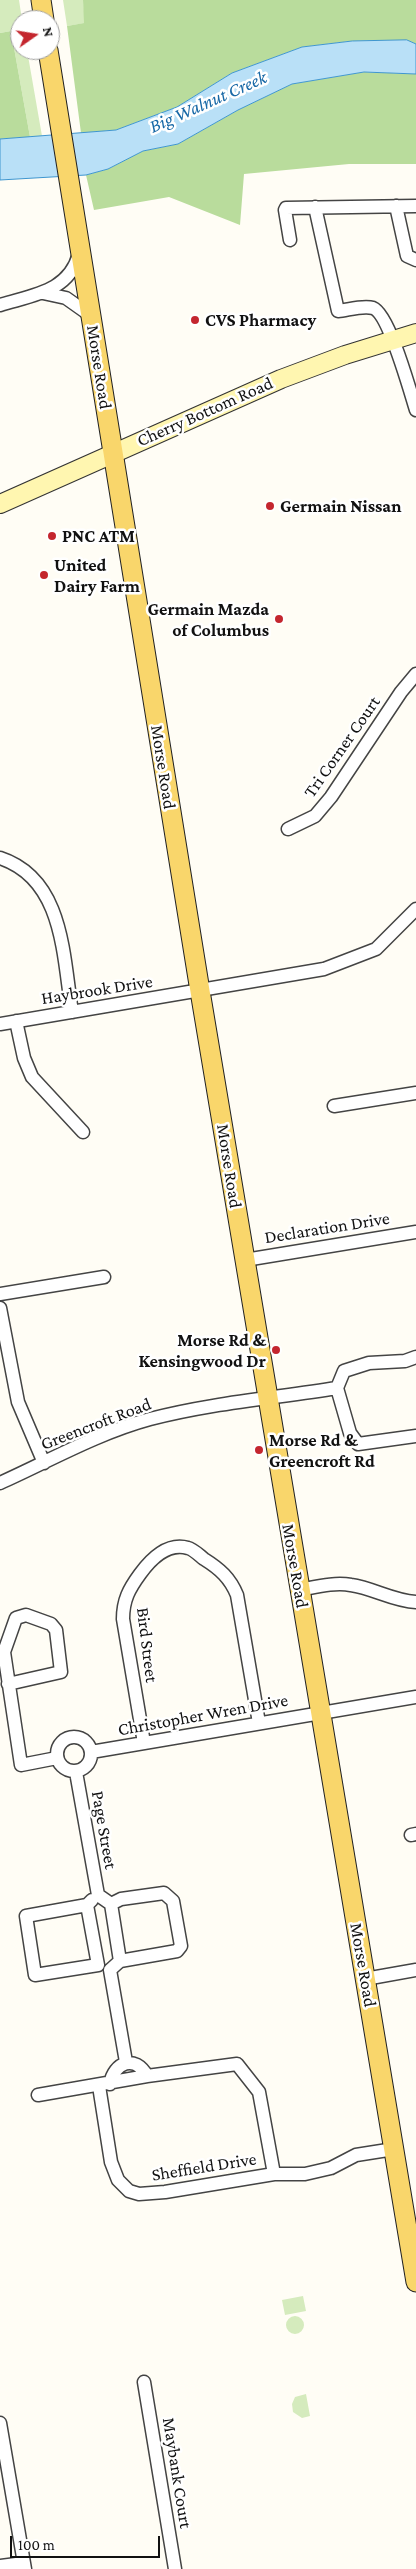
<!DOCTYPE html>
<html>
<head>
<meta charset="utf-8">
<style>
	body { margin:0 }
	#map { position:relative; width:416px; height:2569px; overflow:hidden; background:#fffdf5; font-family:"Crimson Pro",serif }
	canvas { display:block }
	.north { position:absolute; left:10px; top:10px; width:50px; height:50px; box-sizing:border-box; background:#fff; border:1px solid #a0a0a0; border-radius:50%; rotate:77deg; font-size:14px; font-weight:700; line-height:20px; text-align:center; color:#111 }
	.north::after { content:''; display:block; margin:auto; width:18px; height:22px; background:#c4262e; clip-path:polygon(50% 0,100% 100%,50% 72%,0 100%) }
	.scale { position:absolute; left:10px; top:2536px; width:150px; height:22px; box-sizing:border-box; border:2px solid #111; border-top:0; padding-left:6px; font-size:15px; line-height:18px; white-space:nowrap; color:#111; -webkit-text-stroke:4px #fff; paint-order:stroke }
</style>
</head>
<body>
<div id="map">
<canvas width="416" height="2569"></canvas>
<div class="north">N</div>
<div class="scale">100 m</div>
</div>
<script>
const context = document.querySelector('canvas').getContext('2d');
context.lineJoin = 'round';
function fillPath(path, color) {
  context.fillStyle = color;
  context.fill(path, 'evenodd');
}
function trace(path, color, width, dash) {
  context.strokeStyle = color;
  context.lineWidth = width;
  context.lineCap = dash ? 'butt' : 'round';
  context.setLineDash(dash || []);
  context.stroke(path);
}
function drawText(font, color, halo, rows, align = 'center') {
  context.font = font + ' "Crimson Pro",serif';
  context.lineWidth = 5;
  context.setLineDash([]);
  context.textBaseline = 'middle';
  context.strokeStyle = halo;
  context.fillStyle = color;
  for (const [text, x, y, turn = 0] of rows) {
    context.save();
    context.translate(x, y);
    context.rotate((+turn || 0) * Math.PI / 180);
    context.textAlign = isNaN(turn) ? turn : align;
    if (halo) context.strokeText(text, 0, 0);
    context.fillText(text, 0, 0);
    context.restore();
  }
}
fillPath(new Path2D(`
	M0 0H19L22 20H20V50H27L42 136 30 137 11 31 0 33Z
	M63 0H83L85 23 67 26Z
	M303 2296 306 2311 285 2315 282 2300Z
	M286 2325a9 9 0 1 1 18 0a9 9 0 1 1-18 0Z
	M306 2394 310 2416 302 2418 293 2412 292 2404 295 2397Z`), '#d5ebbd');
fillPath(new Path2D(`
	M83 0H416V44L407 40 352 41 302 47 232 73 177 107 116 130 81 133 67 26 84 23Z
	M11 31 30 137 0 139V33Z
	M364 72 416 74V164H349L244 174 240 225 169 197 94 210 86 175 108 169 143 151 178 144 238 110 292 84Z`), '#b9dc9c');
const water = new Path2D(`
	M407 40 416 44V74L364 72 292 84 238 110 178 144 143 151 108 169 86 175 0 180V139L116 130 177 107 232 73 302 47 352 41Z`);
fillPath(water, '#b9e0f7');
trace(water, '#3f96cf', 1);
const minor = new Path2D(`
	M396 206 407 256 416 260
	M315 207 338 311C348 310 363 305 373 308 389 314 410 391 416 410
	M290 240 285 210 286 208 416 206
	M43 293 66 298 90 315
	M0 305C32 295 69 292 79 254
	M288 829 315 816 331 797 401 692 416 674
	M0 858C64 879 63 956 72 1012
	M16 1021 24 1058 32 1077 83 1132
	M0 1024 324 969 376 949 416 909
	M334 1106 416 1093
	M245 1260 416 1232
	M0 1294 104 1277
	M0 1308 18 1402 44 1463
	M337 1388 350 1433 358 1444 416 1436
	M337 1388 344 1371 369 1363 405 1361 416 1357
	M0 1483C49 1461 98 1433 150 1419 211 1403 275 1398 337 1388
	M299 1590C316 1587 334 1582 351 1585 373 1588 393 1601 416 1602
	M8 1684 61 1672 56 1630 51 1624 26 1615 16 1618 4 1652 21 1765 57 1758
	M57 1754a17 17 0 1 1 34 0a17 17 0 1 1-34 0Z
	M144 1743 123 1619C123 1600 129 1589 140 1574 151 1559 167 1542 188 1548 193 1549 200 1556 204 1559 220 1569 230 1578 237 1595L259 1723
	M91 1752 416 1697
	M76 1772 98 1895 111 1904 120 1961 110 1970 126 2062
	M411 1835 416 1834
	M92 1900 87 1905 98 1965
	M111 1904 121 1899 164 1893 173 1901 181 1946 177 1951 120 1961
	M87 1905 26 1916 35 1975 98 1965
	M365 1979 416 1970
	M110 2084C114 2062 135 2054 147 2076
	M99 2086 111 2162 118 2180 129 2191 139 2194 165 2192 274 2174H305L331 2168 356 2155 394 2149
	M38 2095 147 2076 237 2064 259 2092 274 2174
	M144 2382 175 2569
	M0 2423 25 2569
	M0 2566 24 2563`);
const secondary = new Path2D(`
	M0 504 281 379 345 355 416 333`);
const primary = new Path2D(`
	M41 0 44 20
	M48 50 200 991 416 2282`);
trace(minor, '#444', 15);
trace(secondary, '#333', 20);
trace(primary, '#222', 21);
trace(minor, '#fff', 12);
trace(secondary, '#fff6b0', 18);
trace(primary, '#f9d66b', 19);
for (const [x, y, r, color] of [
	[195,320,5,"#c4262e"],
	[270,506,5,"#c4262e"],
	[52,536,5,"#c4262e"],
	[44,575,5,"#c4262e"],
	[279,619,5,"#c4262e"],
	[276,1350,5,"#c4262e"],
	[259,1450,5,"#c4262e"]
]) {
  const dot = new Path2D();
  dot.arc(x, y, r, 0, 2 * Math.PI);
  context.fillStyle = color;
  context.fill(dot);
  trace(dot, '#fff', 2);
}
drawText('bold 18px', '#111', '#fff', [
	["CVS Pharmacy",205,320],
	["Germain Nissan",280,506],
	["PNC ATM",62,536],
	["United",54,565],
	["Dairy Farm",54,586],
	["Germain Mazda",269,609,"right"],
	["of Columbus",269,630,"right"],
	["Morse Rd &",266,1340,"right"],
	["Kensingwood Dr",266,1361,"right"],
	["Morse Rd &",269,1440],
	["Greencroft Rd",269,1461]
], 'left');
drawText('18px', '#111', '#fff', [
	["Morse Road",99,367,81],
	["Cherry Bottom Road",205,412,-24],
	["Tri Corner Court",342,747,-55],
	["Morse Road",163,767,81],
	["Haybrook Drive",97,990,-9],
	["Morse Road",229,1166,81],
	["Declaration Drive",327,1228,-9],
	["Greencroft Road",96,1424,-21],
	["Morse Road",295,1566,80],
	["Bird Street",147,1645,83],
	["Christopher Wren Drive",203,1715,-10],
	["Page Street",104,1830,80],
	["Morse Road",363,1965,80],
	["Sheffield Drive",204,2167,-9],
	["Maybank Court",177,2473,81]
]);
drawText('italic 19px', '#1768a6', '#fff', [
	["Big Walnut Creek",208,102,-24]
]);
</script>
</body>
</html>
